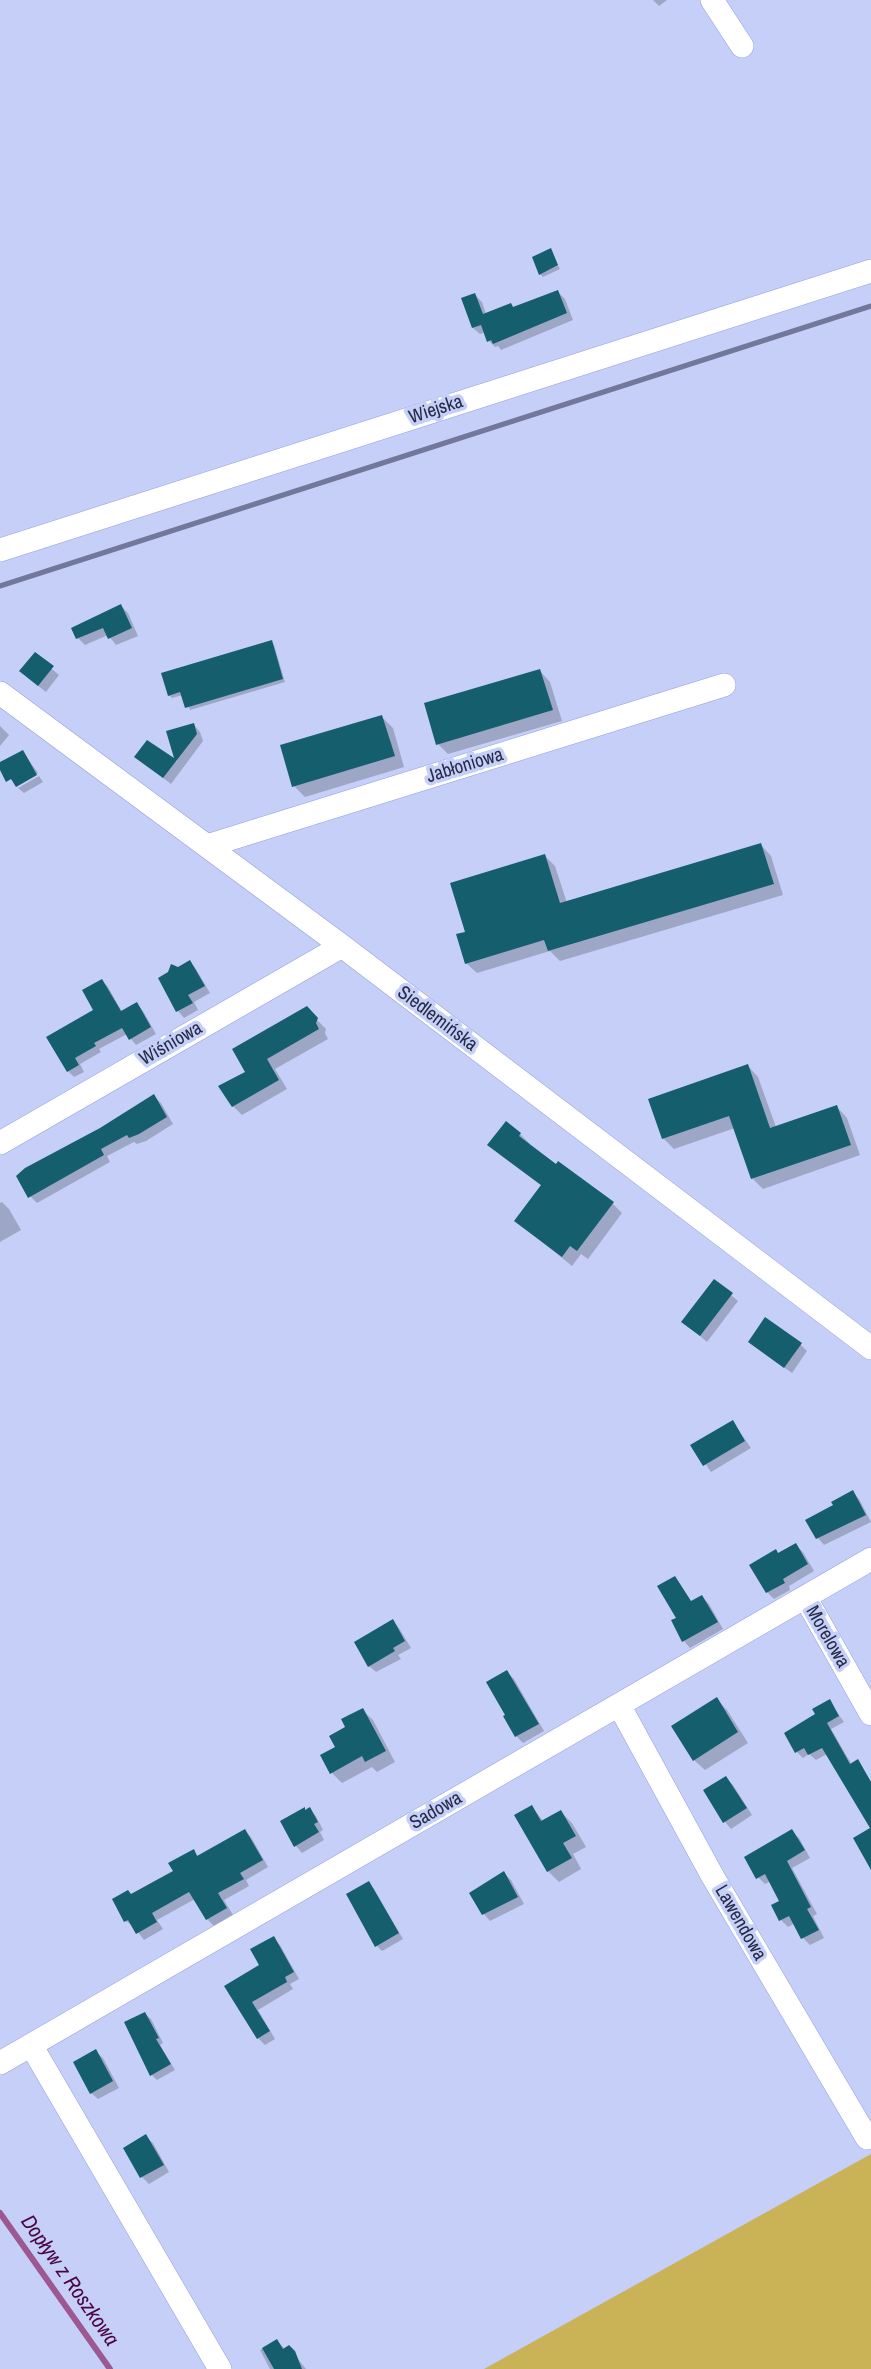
<!DOCTYPE html>
<html>
<head>
<meta charset="utf-8">
<style>
	body { margin:0 }
	canvas { display:block; background:#c5cff8 }
</style>
</head>
<body>
<canvas width="871" height="2369"></canvas>
<script>
const context = document.querySelector('canvas').getContext('2d');
context.lineJoin = 'round';
function fillPath(path, color) {
  context.fillStyle = color;
  context.fill(path, 'evenodd');
}
function trace(path, color, width, dash) {
  context.strokeStyle = color;
  context.lineWidth = width;
  context.lineCap = dash ? 'butt' : 'round';
  context.setLineDash(dash || []);
  context.stroke(path);
}
function drawText(font, color, halo, rows, align = 'center') {
  context.font = font + ' "Archivo Narrow",sans-serif';
  context.lineWidth = 7;
  context.setLineDash([]);
  context.textBaseline = 'middle';
  context.strokeStyle = halo;
  context.fillStyle = color;
  for (const [text, x, y, turn = 0] of rows) {
    context.save();
    context.translate(x, y);
    context.rotate((+turn || 0) * Math.PI / 180);
    context.textAlign = isNaN(turn) ? turn : align;
    if (halo) context.strokeText(text, 0, 0);
    context.fillText(text, 0, 0);
    context.restore();
  }
}
fillPath(new Path2D(`
	M871 2154V2369H484Z`), '#cab256');
fillPath(new Path2D(`
	M653 0H667L659 6Z
	M550 250 560 269 543 277 540 274Z
	M558 292 565 299 573 320 501 350 498 346 495 347 489 341 486 332 480 334 473 328 475 295 482 302 486 314 514 309Z
	M121 606 128 613 138 636 116 645 108 635 85 645 78 638 73 628Z
	M271 642 274 645 285 682 190 710 183 695 172 698 169 695Z
	M35 655 59 675 46 692 28 678Z
	M540 671 550 682 562 721 448 754 438 744Z
	M382 717 393 728 404 767 305 797 294 786Z
	M194 725 200 732 203 741 171 784 136 757 147 742 177 762 169 732Z
	M0 726 9 735 0 746Z
	M23 752 38 773 17 785Z
	M39 776 43 782 24 793 18 788Z
	M761 845 771 856 783 895 560 961 550 951 477 973 466 963 467 933 545 856 555 866 567 903Z
	M190 962 196 969 210 993 194 1002 198 1010 184 1018 178 1011 179 969Z
	M102 981 108 987 122 1012 137 1004 143 1011 156 1034 136 1045 127 1034 99 1049 101 1052 80 1064 84 1072 74 1077 68 1071 96 1011Z
	M306 1009 326 1029 325 1033 328 1039 275 1069 287 1089 242 1115 233 1106 247 1073Z
	M748 1066 758 1077 776 1127 837 1107 847 1118 860 1155 763 1189 752 1178 735 1128 674 1149 663 1138Z
	M154 1096 161 1103 173 1124 146 1141 137 1144 134 1142 107 1156 110 1162 37 1203 30 1196 100 1129Z
	M520 1134 530 1144 528 1146 613 1204 622 1213 588 1259 581 1254 572 1266 516 1221 542 1186 499 1154Z
	M2 1202 9 1209 21 1230 0 1242V1203Z
	M731 1295 738 1301 707 1342 684 1322Z
	M800 1344 807 1351 792 1373 757 1348Z
	M733 1422 751 1448 711 1472 693 1446Z
	M852 1492 859 1499 871 1522 824 1545 818 1538 808 1521 835 1506Z
	M796 1545 803 1552 814 1571 789 1586 790 1590 774 1599 767 1592 779 1555Z
	M674 1578 692 1603 702 1597 709 1604 723 1629 690 1648 684 1641 678 1618Z
	M393 1621 399 1628 411 1648 398 1655 401 1659 376 1672 369 1666Z
	M507 1672 514 1679 544 1731 523 1743 516 1736Z
	M716 1699 727 1710 748 1743 705 1770 694 1760Z
	M829 1701 844 1722 831 1729 852 1765 857 1762 871 1781V1827L827 1754 816 1760 809 1754 803 1758 797 1752 818 1715Z
	M362 1710 373 1720 395 1762 377 1772 372 1767 342 1783 332 1773 337 1747 347 1728Z
	M726 1778 733 1785 752 1815 731 1829 725 1822Z
	M532 1807 544 1822 561 1812 572 1823 586 1847 573 1854 581 1869 559 1882 548 1871Z
	M309 1809 316 1816 323 1830 320 1832 324 1840 302 1853 296 1846 306 1811Z
	M245 1831 251 1837 268 1867 246 1880 249 1886 224 1900 233 1915 214 1926 207 1919 195 1899 157 1920 163 1929 144 1940 134 1927 126 1921 114 1900 132 1896 175 1872 193 1851 199 1857Z
	M792 1832 799 1838 810 1858 792 1868 817 1914 813 1916 824 1938 810 1945 803 1938 795 1923 788 1927 781 1920 782 1902 771 1881 765 1884 758 1877Z
	M504 1873 511 1880 524 1904 490 1921 484 1914Z
	M369 1883 374 1889 403 1939 382 1951 377 1946Z
	M273 1938 280 1945 299 1979 290 1984 293 1989 258 2010 275 2039 265 2045 258 2038 226 1987 261 1965Z
	M145 2014 151 2019 163 2043 160 2045 175 2070 157 2080 152 2075Z
	M96 2052 103 2058 119 2088 98 2099 91 2093Z
	M146 2137 153 2143 169 2172 149 2184 142 2177Z
	M277 2341 285 2349 288 2347 306 2369H270L260 2350Z`), '#0003');
trace(new Path2D(`
	M0 2213 110 2369`), '#9e5891', 6);
fillPath(new Path2D(`
	M551 248 558 265 539 275 532 257Z
	M558 290 567 313 493 344 491 340 487 342 481 325 472 328 461 298 475 293 483 314 511 303 513 307Z
	M121 604 132 628 108 639 103 628 76 639 71 628Z
	M272 640 283 679 185 708 180 692 168 696 161 673Z
	M35 652 54 666 38 686 19 671Z
	M540 669 553 710 436 745 424 703Z
	M382 715 395 756 292 787 280 745Z
	M194 723 197 734 163 778 134 757 147 740 174 758 166 731Z
	M23 750 37 775 16 787 11 779 6 782 0 770V762Z
	M761 843 774 884 548 951 544 940 465 964 456 934 465 932 450 883 545 854 560 903Z
	M190 960 205 986 188 995 193 1003 176 1012 158 978 168 972 171 964 178 967Z
	M102 979 121 1011 137 1002 151 1027 129 1040 122 1028 94 1043 96 1046 75 1058 79 1065 67 1072 46 1037 93 1010 82 990Z
	M307 1006 318 1018 316 1023 319 1029 267 1059 279 1080 232 1107 218 1086 245 1072 232 1049Z
	M748 1064 770 1128 837 1105 851 1145 751 1179 729 1116 662 1139 648 1099Z
	M154 1094 167 1117 139 1134 129 1138 127 1135 101 1149 104 1155 28 1198 16 1176 25 1168 100 1128Z
	M506 1121 521 1133 519 1136 556 1164 558 1161 614 1202 577 1251 570 1246 562 1257 514 1221 541 1185 487 1145Z
	M714 1279 733 1293 700 1336 681 1322Z
	M765 1317 802 1343 784 1368 748 1342Z
	M733 1420 745 1441 703 1466 690 1445Z
	M853 1490 866 1515 816 1539 805 1520 833 1505 831 1502Z
	M796 1543 808 1564 783 1579 785 1583 766 1593 749 1565 776 1549 778 1553Z
	M675 1576 691 1601 702 1595 718 1622 682 1642 671 1620 676 1618 657 1586Z
	M393 1619 405 1641 393 1648 395 1651 368 1667 354 1642Z
	M507 1670 539 1724 515 1737 503 1716 505 1715 486 1682Z
	M717 1697 738 1732 693 1761 671 1726Z
	M830 1699 839 1716 827 1723 850 1764 858 1759 871 1782V1870L853 1838 870 1828 822 1748 808 1755 804 1748 795 1753 784 1733 815 1714 812 1709Z
	M363 1708 386 1751 365 1762 362 1756 330 1774 320 1755 335 1747 329 1736 345 1727 341 1719Z
	M726 1776 747 1808 723 1823 703 1790Z
	M532 1805 541 1821 561 1810 576 1836 563 1843 572 1858 547 1872 514 1815Z
	M305 1807V1810L310 1807 318 1822 314 1824 319 1832 294 1847 280 1821Z
	M245 1829 263 1860 240 1873 244 1879 218 1893 227 1908 206 1920 189 1892 152 1913 157 1922 136 1934 128 1920 124 1922 112 1899 128 1890 131 1894 173 1871 168 1863 194 1849 197 1856Z
	M792 1829 805 1850 787 1861 811 1907 807 1909 819 1930 801 1939 789 1916 779 1921 771 1905 779 1901 765 1874 756 1879 744 1857Z
	M504 1871 518 1897 482 1915 469 1893Z
	M369 1881 399 1933 375 1947 346 1894Z
	M274 1936 294 1972 285 1977 287 1982 252 2002 270 2031 257 2039 224 1986 259 1965 250 1949Z
	M145 2012 159 2038 156 2039 171 2064 150 2076 124 2022Z
	M96 2049 113 2081 90 2094 73 2062Z
	M146 2134 164 2165 140 2178 123 2148Z
	M277 2339 283 2349 289 2345 295 2351 302 2369H274L262 2348Z`), '#155e6d');
const minor = new Path2D(`
	M712 0 742 46
	M0 550 871 271
	M0 693 342 946 871 1348
	M207 846 724 685
	M0 1143 342 946
	M805 1597 871 1714
	M619 1705 713 1877 867 2138
	M31 2045 220 2369
	M0 2063 871 1559`);
trace(minor, '#919fe1', 24);
trace(minor, '#fff', 23);
trace(new Path2D(`
	M0 586 871 306`), '#71789a', 5);
drawText('19px', '#262b46', '#c5cff8', [
	["Wiejska",436,410,-18],
	["Jabłoniowa",465,766,-17],
	["Siedlemińska",437,1019,37],
	["Wiśniowa",171,1044,-30],
	["Morelowa",827,1637,60],
	["Sadowa",436,1811,-30],
	["Lawendowa",740,1923,60]
]);
drawText('italic 21px', '#4a0541', '#c5cff8', [
	["Dopływ z Roszkowa",69,2281,55]
]);
</script>
</body>
</html>
